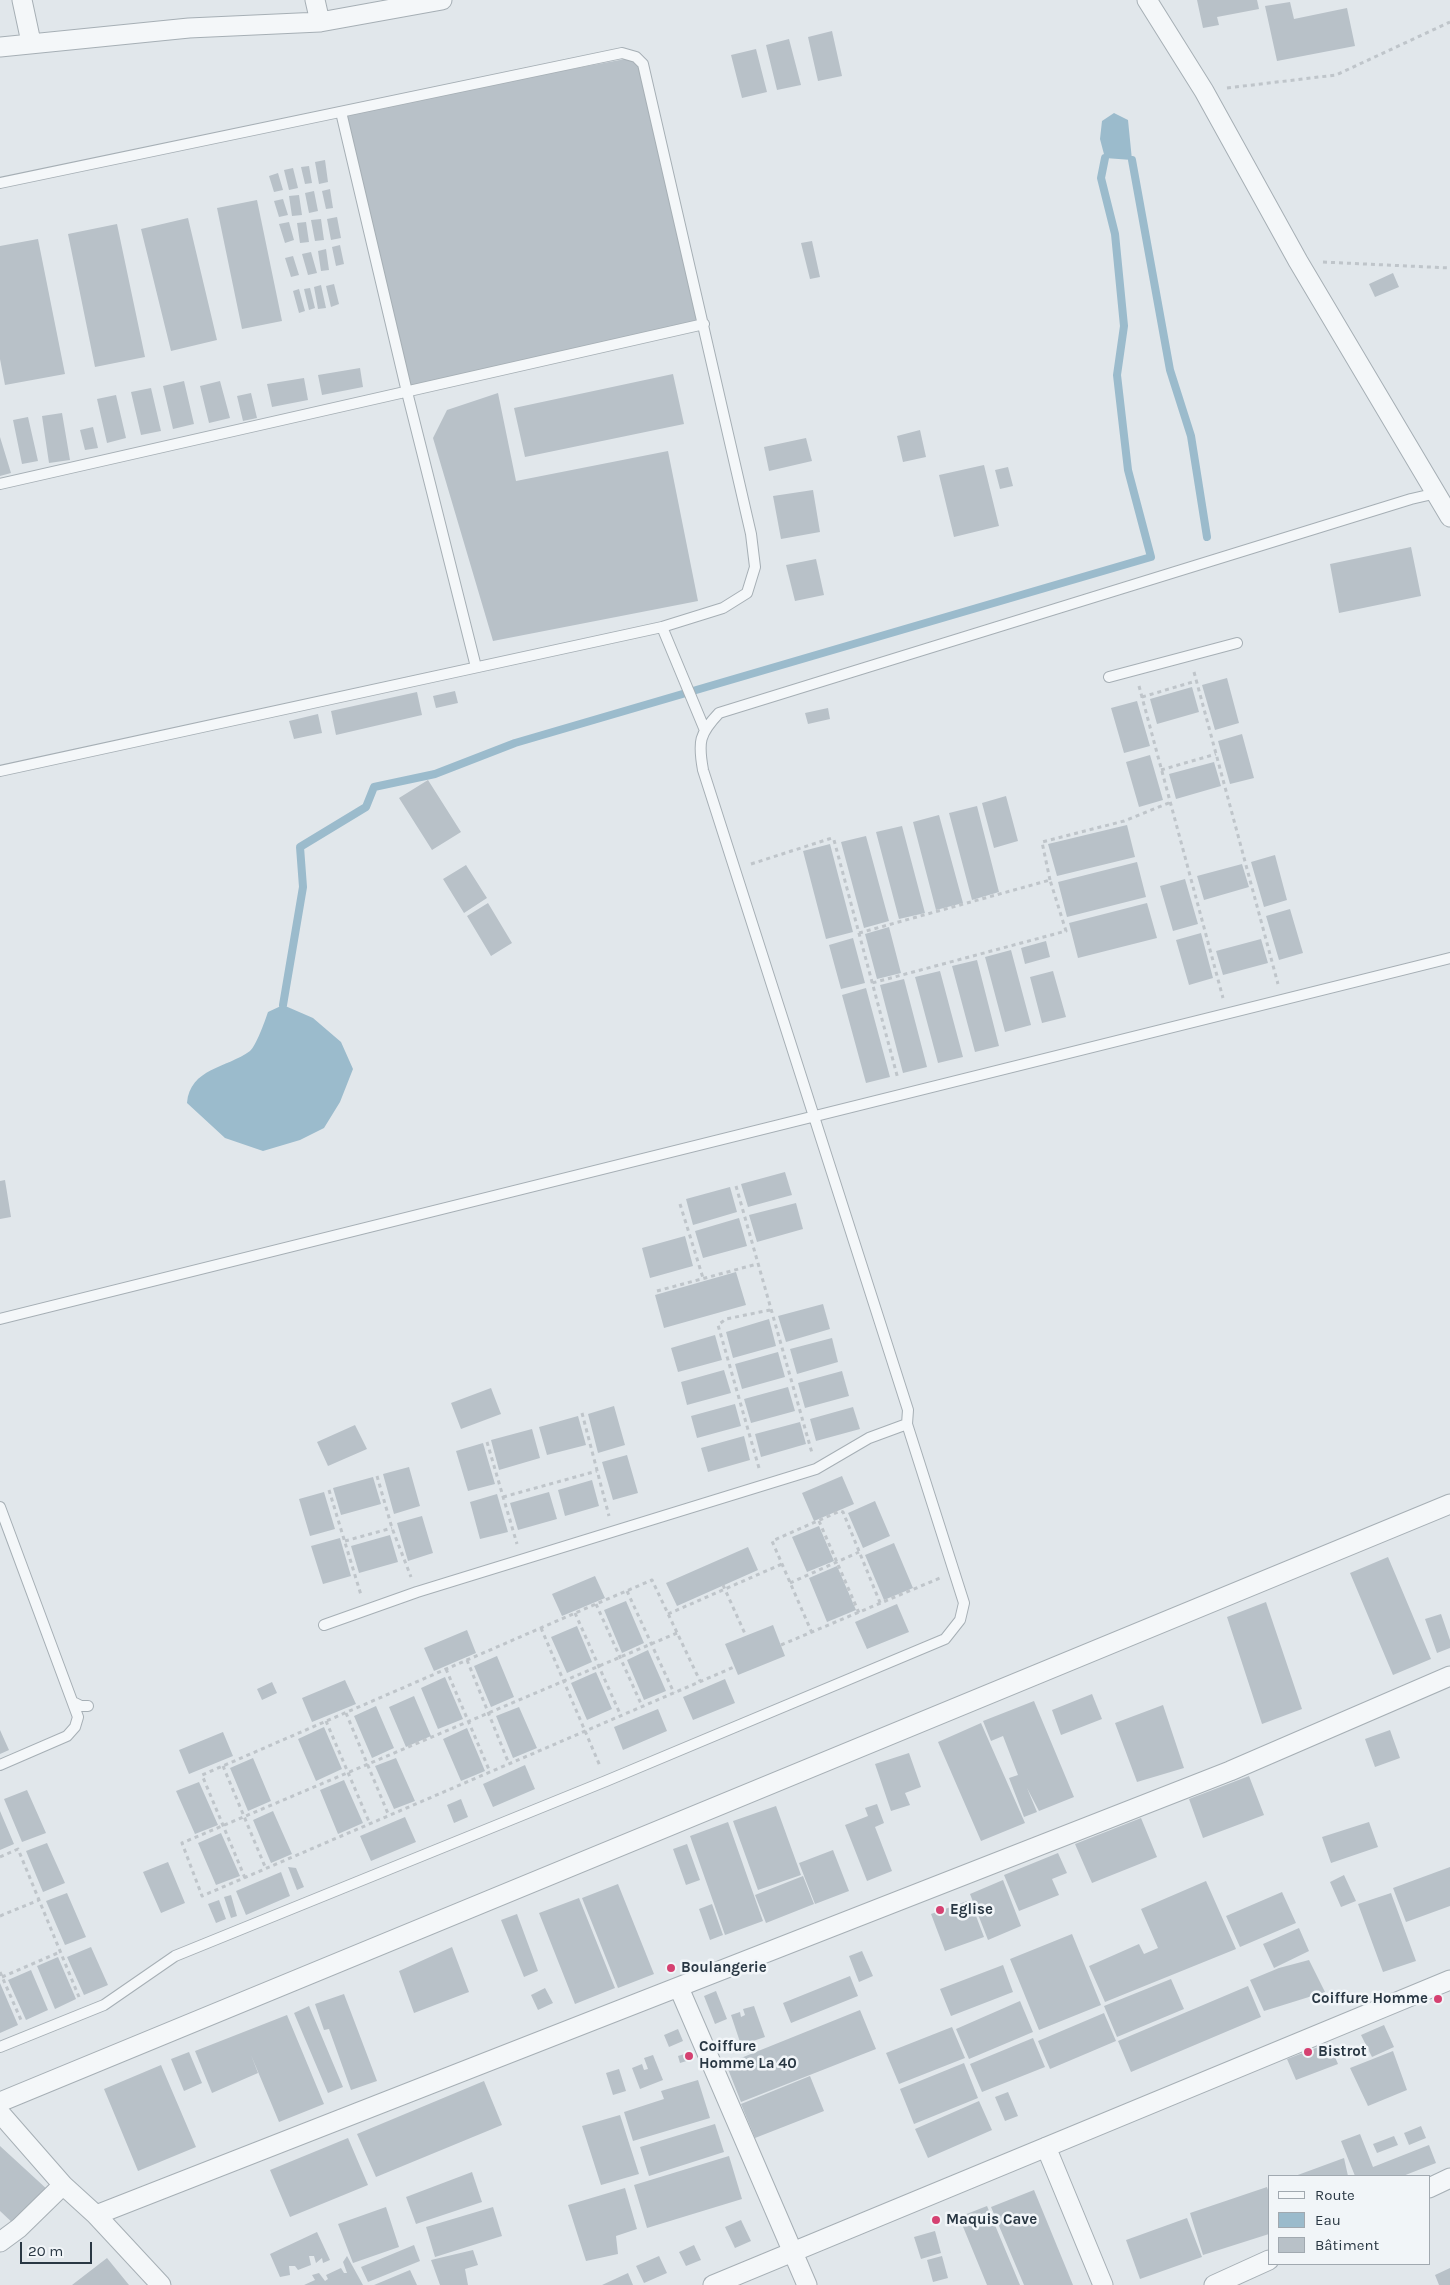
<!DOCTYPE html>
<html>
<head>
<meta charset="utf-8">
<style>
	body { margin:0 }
	#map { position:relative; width:1450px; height:2285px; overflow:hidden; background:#e1e7eb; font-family:Karla,sans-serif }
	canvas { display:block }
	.legend { position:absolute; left:1268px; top:2175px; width:162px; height:90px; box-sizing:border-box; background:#f1f5f8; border:1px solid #a1a9b0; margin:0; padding:6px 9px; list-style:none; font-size:15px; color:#293743 }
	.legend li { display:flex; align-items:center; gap:10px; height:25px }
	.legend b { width:25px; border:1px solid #a1a9b0 }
	.scale { position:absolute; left:20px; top:2242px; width:72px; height:22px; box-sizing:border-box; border:2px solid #293743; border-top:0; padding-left:6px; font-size:15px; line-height:18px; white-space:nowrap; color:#293743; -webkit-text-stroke:4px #f1f5f8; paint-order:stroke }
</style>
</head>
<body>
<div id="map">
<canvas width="1450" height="2285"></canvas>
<ul class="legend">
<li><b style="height:6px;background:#f4f7f9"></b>Route</li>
<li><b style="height:14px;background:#9bbbcc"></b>Eau</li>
<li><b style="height:14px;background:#b8c1c8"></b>Bâtiment</li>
</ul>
<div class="scale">20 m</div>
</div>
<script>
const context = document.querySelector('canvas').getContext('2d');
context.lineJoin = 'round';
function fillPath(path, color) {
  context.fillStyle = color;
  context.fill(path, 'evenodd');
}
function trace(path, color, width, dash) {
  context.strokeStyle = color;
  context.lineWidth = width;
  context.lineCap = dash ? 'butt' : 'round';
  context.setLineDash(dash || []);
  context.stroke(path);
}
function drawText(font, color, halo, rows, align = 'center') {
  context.font = font + ' Karla,sans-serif';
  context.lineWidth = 5;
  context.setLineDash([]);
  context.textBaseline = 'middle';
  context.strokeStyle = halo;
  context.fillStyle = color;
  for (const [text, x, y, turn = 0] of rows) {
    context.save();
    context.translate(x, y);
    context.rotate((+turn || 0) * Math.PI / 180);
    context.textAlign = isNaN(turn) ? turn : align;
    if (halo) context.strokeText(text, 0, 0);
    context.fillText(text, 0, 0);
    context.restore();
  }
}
fillPath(new Path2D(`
	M1114 113 1128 120 1132 160 1105 158 1100 139 1102 121Z
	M283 1005 313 1018 341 1042 353 1069 340 1102 324 1128 300 1140 263 1151 225 1138 187 1103C190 1068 227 1068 250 1051 256 1046 265 1021 268 1012Z`), '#9bbbcc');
trace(new Path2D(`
	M1132 160 1170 370 1191 436 1207 537
	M283 1005 303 887 300 847 366 807 374 787 435 774 515 743 1151 557 1128 470 1117 375 1124 326 1115 234 1101 178 1105 158`), '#9bbbcc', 8);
fillPath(new Path2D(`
	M1197 0H1257L1259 9 1217 17 1219 25 1203 28Z
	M1290 2 1294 19 1347 8 1355 46 1277 61 1265 6Z
	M832 31 842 76 818 81 808 37Z
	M789 39 801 85 777 90 766 45Z
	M756 49 767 92 742 98 731 55Z
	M636 57 704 324 407 392 341 112Z
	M325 160 328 182 319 184 315 162Z
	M309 166 312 183 305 184 301 167Z
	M293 168 298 188 289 190 284 170Z
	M278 173 283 190 274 192 269 176Z
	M330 189 333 208 326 209 322 191Z
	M314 191 318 211 309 213 305 193Z
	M299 195 302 215 292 216 289 196Z
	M283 199 288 215 279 217 274 201Z
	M257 200 282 321 242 329 217 208Z
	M337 217 341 238 331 240 327 219Z
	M188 218 217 340 171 351 141 229Z
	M321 219 324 240 315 241 311 220Z
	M289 222 294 240 285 243 279 224Z
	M306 222 309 242 300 243 297 223Z
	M117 224 145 357 95 367 68 234Z
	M38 239 65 374 5 385 0 359V246Z
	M812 241 820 277 810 279 801 243Z
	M340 245 344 264 336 266 332 247Z
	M326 249 329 270 321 271 318 251Z
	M311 252 317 273 308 275 302 254Z
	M293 256 299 275 291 277 285 258Z
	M1393 273 1399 287 1375 297 1369 284Z
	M334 284 339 304 331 307 326 286Z
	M321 285 326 308 318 309 314 287Z
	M310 288 315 308 309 310 304 289Z
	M299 289 305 311 299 313 293 291Z
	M360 368 363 387 322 395 318 375Z
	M673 374 684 424 525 457 514 408Z
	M304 378 308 400 272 407 267 384Z
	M184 381 194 424 173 429 163 386Z
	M220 381 230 418 209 423 200 386Z
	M151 388 161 431 141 435 131 392Z
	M251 393 257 418 243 421 237 396Z
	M498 393 516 481 668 451 698 601 493 641 433 438 447 410Z
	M116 395 126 438 107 443 97 399Z
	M62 413 70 460 49 463 42 416Z
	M28 417 38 461 22 464 13 420Z
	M93 427 98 448 85 450 80 430Z
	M920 430 926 457 903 462 897 436Z
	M0 437 11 473 0 476Z
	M806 438 812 461 769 471 764 447Z
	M984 465 999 526 954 537 939 475Z
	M1008 467 1013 486 1000 489 995 470Z
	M813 490 820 532 781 539 773 496Z
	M1411 547 1421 596 1339 613 1330 564Z
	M816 559 824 595 795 601 786 565Z
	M1227 678 1239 723 1215 730 1202 685Z
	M1192 687 1199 712 1157 724 1150 699Z
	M455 691 458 703 436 708 433 696Z
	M417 692 422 715 336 735 331 711Z
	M1137 701 1150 746 1124 753 1111 708Z
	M828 708 830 719 808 724 805 713Z
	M318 714 322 733 294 739 289 721Z
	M1242 734 1254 778 1230 784 1218 741Z
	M1150 755 1163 800 1139 807 1126 762Z
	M1214 762 1221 786 1176 799 1169 774Z
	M428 780 461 832 432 850 399 798Z
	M1006 796 1018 841 994 848 982 803Z
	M977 806 999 892 972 900 949 813Z
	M939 815 963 903 936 910 913 822Z
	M1127 825 1135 857 1057 876 1048 844Z
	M902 826 925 913 899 919 876 832Z
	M866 836 889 921 864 928 841 842Z
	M830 844 853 932 826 939 803 851Z
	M1275 855 1287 900 1264 907 1251 862Z
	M1137 862 1146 897 1067 917 1058 882Z
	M1242 864 1249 887 1204 900 1197 876Z
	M466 865 487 898 464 913 443 879Z
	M1185 879 1198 924 1173 931 1160 886Z
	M488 903 512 943 491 956 467 916Z
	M1147 903 1157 938 1078 958 1069 923Z
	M1290 909 1303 953 1279 960 1266 916Z
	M889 927 901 973 877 979 865 934Z
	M1201 933 1213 978 1189 985 1176 940Z
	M853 938 865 983 841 989 829 945Z
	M1261 939 1268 963 1223 975 1216 951Z
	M1046 941 1050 957 1025 964 1021 948Z
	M1011 950 1031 1025 1005 1032 985 957Z
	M977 960 999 1046 975 1052 952 966Z
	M940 971 963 1057 938 1063 915 977Z
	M1053 971 1066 1017 1042 1023 1030 977Z
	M904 979 927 1067 903 1073 880 985Z
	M866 988 890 1077 866 1083 842 995Z
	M785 1172 792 1195 748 1207 741 1184Z
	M5 1180 11 1217 0 1219V1181Z
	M730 1187 737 1212 693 1225 686 1199Z
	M796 1203 803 1229 757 1242 749 1215Z
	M739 1218 747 1246 703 1258 695 1231Z
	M685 1236 693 1266 650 1278 642 1248Z
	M736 1272 746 1305 664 1328 655 1295Z
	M823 1304 830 1329 786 1342 778 1316Z
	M769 1319 776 1346 733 1358 726 1332Z
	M715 1335 722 1360 678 1372 671 1348Z
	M832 1338 838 1362 797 1374 790 1349Z
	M778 1352 785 1377 742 1389 735 1364Z
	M724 1370 731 1393 687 1405 681 1382Z
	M842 1371 849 1396 805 1408 798 1383Z
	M788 1387 795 1411 751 1423 744 1399Z
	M491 1388 501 1414 461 1429 451 1403Z
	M735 1404 741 1426 697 1438 691 1416Z
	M614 1406 625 1445 598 1453 588 1414Z
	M853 1407 860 1429 816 1441 810 1419Z
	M578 1416 586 1445 547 1455 539 1427Z
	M800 1422 806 1444 761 1457 755 1434Z
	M355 1425 367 1449 328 1466 317 1442Z
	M532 1429 540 1458 499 1470 491 1440Z
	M744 1436 750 1460 708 1472 701 1448Z
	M483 1443 495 1484 468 1491 456 1451Z
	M627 1455 638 1493 613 1500 602 1462Z
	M409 1467 420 1506 394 1514 383 1474Z
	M842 1476 854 1504 814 1521 802 1493Z
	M373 1477 381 1504 341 1515 333 1488Z
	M592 1480 599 1506 565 1516 558 1490Z
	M324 1492 335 1529 310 1536 299 1499Z
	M549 1492 557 1519 518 1530 510 1503Z
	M497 1494 508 1532 480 1539 470 1502Z
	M875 1501 890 1536 863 1548 848 1513Z
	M422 1516 433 1553 408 1561 397 1523Z
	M819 1526 834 1561 807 1572 792 1537Z
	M390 1535 398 1562 359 1573 351 1546Z
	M340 1538 351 1576 323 1584 311 1546Z
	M894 1543 913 1588 884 1600 865 1555Z
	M748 1547 758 1570 677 1606 666 1583Z
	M1388 1557 1431 1659 1393 1675 1350 1573Z
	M837 1566 856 1610 827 1622 809 1578Z
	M595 1576 605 1598 562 1616 552 1594Z
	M626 1601 644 1643 622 1653 604 1610Z
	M1266 1602 1302 1709 1262 1724 1227 1617Z
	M897 1604 909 1632 867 1649 855 1622Z
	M1441 1614 1450 1640V1648L1437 1653 1425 1619Z
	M773 1625 785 1656 738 1675 725 1644Z
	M577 1626 592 1662 567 1673 551 1637Z
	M467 1630 476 1653 434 1671 424 1648Z
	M648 1650 666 1691 644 1700 627 1660Z
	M497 1656 514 1697 491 1707 474 1666Z
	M596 1672 612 1709 587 1720 571 1683Z
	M445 1677 463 1719 438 1729 421 1688Z
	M725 1679 735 1703 693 1720 683 1697Z
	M345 1680 356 1704 312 1722 302 1698Z
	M272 1682 277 1693 262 1700 257 1689Z
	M1092 1694 1102 1719 1061 1735 1052 1710Z
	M414 1696 431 1736 406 1747 389 1707Z
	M1034 1701 1074 1797 1039 1811 1027 1788 1037 1812 1024 1817 1009 1778 1018 1775 1003 1736 991 1741 983 1721Z
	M1163 1705 1184 1768 1137 1782 1115 1723Z
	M376 1706 394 1748 372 1758 354 1716Z
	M519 1707 537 1748 513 1758 496 1716Z
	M658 1709 667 1731 623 1750 614 1727Z
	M981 1723 1025 1823 981 1841 938 1742Z
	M324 1727 342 1769 316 1781 298 1739Z
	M467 1728 485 1771 461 1781 443 1739Z
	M0 1730 9 1750 0 1754Z
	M1390 1730 1400 1758 1375 1767 1365 1739Z
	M223 1732 233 1756 189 1774 179 1750Z
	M909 1753 921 1787 905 1793 910 1805 891 1811 875 1764Z
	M253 1758 271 1801 248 1811 230 1768Z
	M396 1758 415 1801 394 1809 375 1766Z
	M525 1765 535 1789 493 1807 483 1784Z
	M1249 1776 1264 1815 1203 1838 1189 1799Z
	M344 1780 363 1823 338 1834 320 1790Z
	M199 1782 218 1825 195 1834 176 1791Z
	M27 1790 46 1833 22 1842 4 1799Z
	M461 1799 468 1817 454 1823 447 1805Z
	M877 1804 884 1823 875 1827 892 1871 867 1881 845 1825 868 1816 865 1808Z
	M776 1806 801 1875 758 1890 733 1821Z
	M0 1811 14 1844 0 1850Z
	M273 1811 292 1854 271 1863 253 1820Z
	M405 1817 416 1842 371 1861 360 1836Z
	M1141 1818 1157 1857 1092 1883 1075 1844Z
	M728 1822 763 1921 725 1935 690 1836Z
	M1369 1822 1378 1847 1331 1863 1322 1837Z
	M221 1833 240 1876 216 1885 198 1843Z
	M47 1843 65 1883 43 1892 26 1851Z
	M687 1844 700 1880 686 1885 673 1849Z
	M833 1850 849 1891 815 1904 799 1863Z
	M1058 1853 1067 1873 1052 1879 1059 1895 1019 1911 1004 1875Z
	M168 1862 185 1903 161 1913 143 1872Z
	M288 1867 296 1868 304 1887 297 1890Z
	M1450 1867V1906L1406 1922 1393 1888Z
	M281 1872 290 1896 246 1915 236 1891Z
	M1344 1875 1356 1901 1341 1907 1330 1882Z
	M803 1876 814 1904 766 1923 755 1895Z
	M1003 1880 1021 1926 988 1940 970 1894Z
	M1206 1881 1236 1949 1105 2002 1089 1966 1139 1944 1144 1954 1158 1948 1141 1909Z
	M618 1884 654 1974 618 1988 582 1898Z
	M1282 1892 1296 1923 1240 1947 1226 1916Z
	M67 1893 86 1937 65 1945 46 1901Z
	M1391 1893 1416 1961 1383 1972 1358 1904Z
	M231 1895 237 1916 231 1918 224 1897Z
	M579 1898 615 1988 575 2004 539 1913Z
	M219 1900 226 1919 216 1923 208 1904Z
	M970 1900 984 1937 945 1951 931 1914Z
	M712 1904 723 1935 710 1940 699 1909Z
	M517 1914 538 1971 524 1977 501 1920Z
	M1299 1928 1309 1951 1274 1968 1263 1944Z
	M1072 1934 1101 2005 1039 2030 1010 1959Z
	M91 1947 108 1985 84 1995 67 1957Z
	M452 1947 469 1992 414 2013 399 1971Z
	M862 1951 873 1976 859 1982 849 1956Z
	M58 1957 76 1999 55 2009 37 1966Z
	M1309 1960 1325 1992 1264 2011 1250 1980 1279 1968Z
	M1003 1965 1013 1992 951 2016 940 1989Z
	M31 1970 48 2010 26 2020 8 1980Z
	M850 1976 858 1996 791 2023 783 2003Z
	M1171 1979 1184 2009 1117 2037 1104 2006Z
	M0 1983 18 2025 0 2033Z
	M1248 1986 1261 2017 1131 2072 1118 2041Z
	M545 1988 553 2003 538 2010 531 1995Z
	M716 1991 727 2019 715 2024 704 1996Z
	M344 1994 377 2081 351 2090 329 2029 324 2030 315 2004Z
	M1020 2001 1033 2032 969 2059 956 2029Z
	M309 2006 343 2087 328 2093 294 2013Z
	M754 2006 765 2037 741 2045 731 2015 740 2012 741 2017 745 2015 743 2009Z
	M860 2010 876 2049 741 2102 726 2064Z
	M1104 2013 1116 2041 1050 2069 1038 2041Z
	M287 2015 324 2104 279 2122 251 2055 258 2073 212 2093 195 2051Z
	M1384 2025 1394 2047 1372 2057 1361 2035Z
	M952 2027 965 2058 899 2084 886 2053Z
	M678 2029 683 2041 669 2047 664 2035Z
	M1033 2038 1045 2067 982 2092 970 2064Z
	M1329 2043 1338 2064 1296 2080 1287 2059Z
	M1393 2051 1407 2090 1368 2106 1350 2068Z
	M189 2052 202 2083 184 2091 171 2059Z
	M691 2052 693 2059 680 2063 678 2056Z
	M653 2055 663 2080 640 2089 632 2068 642 2064 644 2070 648 2069 644 2058Z
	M964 2063 978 2098 914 2124 900 2089Z
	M161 2065 196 2147 138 2171 104 2089Z
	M619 2069 626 2091 613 2095 606 2073Z
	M810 2076 824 2111 755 2138 741 2104Z
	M698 2080 710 2118 633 2141 624 2112 664 2099 661 2091Z
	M484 2081 502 2125 376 2177 357 2134Z
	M1008 2092 1018 2116 1005 2121 995 2097Z
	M979 2101 992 2130 928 2158 915 2129Z
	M620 2115 639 2174 601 2185 582 2126Z
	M715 2124 724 2152 649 2176 640 2147Z
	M1421 2126 1426 2138 1409 2145 1404 2133Z
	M1360 2134 1373 2167 1429 2145 1436 2163 1403 2176H1355L1341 2141Z
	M1394 2136 1398 2145 1377 2153 1373 2144Z
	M348 2138 368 2185 290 2217 270 2170Z
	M0 2146 49 2191 16 2226 0 2211Z
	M729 2156 742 2199 647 2228 634 2185Z
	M1344 2158 1348 2176H1295Z
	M472 2172 482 2202 416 2224 406 2197Z
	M1267 2187 1269 2193V2234L1203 2255 1190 2213Z
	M625 2188 637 2229 616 2236 618 2254 586 2261 568 2205Z
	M1034 2190 1073 2285H1024L991 2207Z
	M987 2206 1020 2285H987L959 2217Z
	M386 2207 399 2247 353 2263 338 2224Z
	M493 2207 502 2236 435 2257 426 2227Z
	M1187 2218 1202 2257 1140 2279 1126 2240Z
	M741 2220 751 2241 735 2248 725 2227Z
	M935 2231 941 2253 921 2259 914 2237Z
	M317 2232 330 2260 323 2263 322 2258 316 2263 314 2256H309L311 2265 298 2270 295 2266H289L290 2275 280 2277 270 2254Z
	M414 2245 420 2261 368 2282 361 2267Z
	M694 2245 701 2260 686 2266 679 2252Z
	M473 2250 478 2265 465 2269 468 2285H440L431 2260Z
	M347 2256 363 2285H304L315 2280 312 2275 319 2273 325 2281 328 2279 326 2275 341 2268 344 2273H347L343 2262Z
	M659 2256 667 2273 644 2283 636 2266Z
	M942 2256 948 2278 933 2282 927 2260Z
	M107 2258 129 2285H72Z
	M1450 2268V2285H1439L1435 2275Z
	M410 2270 417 2285H374Z
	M628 2273 633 2285H602Z`), '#b8c1c8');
const lane = new Path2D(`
	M341 112 407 392 476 667
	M0 183 622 53 636 57 643 64 751 534 755 567 747 593 723 608 662 627 0 771
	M0 484 704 324
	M662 627 704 728
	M1109 677 1237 643
	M0 1319 1450 958
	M0 1507 78 1717 75 1727 67 1736 0 1765
	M324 1625 417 1592 816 1469 869 1438 907 1424 908 1410 703 770C698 742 699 734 719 713L1411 499 1437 493
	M73 1702 81 1706H88
	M0 2047 104 2005 175 1956 606 1781 945 1639 960 1620 964 1603 907 1424`);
const street = new Path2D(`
	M22 0 31 42
	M315 0 320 22
	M1147 0 1204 91 1298 261 1450 517
	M0 47 189 28 320 22 442 0
	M679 1988 807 2285
	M0 2102 1450 1504
	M0 2113 63 2185 96 2215 161 2285
	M1046 2147 1103 2285
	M1429 2188 1450 2178
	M96 2215 1230 1771 1450 1676
	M0 2242 19 2228 63 2185
	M713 2285 1450 1980
	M1214 2285 1269 2260`);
trace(lane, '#a6afb5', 12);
trace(street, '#a6afb5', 21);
trace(new Path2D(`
	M1227 88 1336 75 1450 22
	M1323 262 1450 268
	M1194 672 1278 984
	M1139 686 1223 998
	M1142 697 1196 681
	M1161 770 1216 754
	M751 864 832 838 834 840 898 1079
	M1050 880 1042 842 1124 821 1171 802
	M859 933 1050 880 1066 931 872 983
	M736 1186 812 1453
	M680 1204 703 1278
	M657 1291 757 1264
	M582 1413 609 1516
	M487 1442 517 1544
	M759 1468 718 1325 726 1319 770 1310
	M377 1476 392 1528 411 1577
	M329 1490 361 1595
	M503 1497 597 1471
	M819 1521 859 1613
	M345 1541 392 1528
	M790 1583 859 1552
	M723 1585 746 1636
	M627 1591 674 1693
	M596 1604 642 1706
	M575 1613 621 1716
	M668 1614 782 1564
	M541 1628 600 1766
	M677 1633 182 1843 202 1896 734 1667
	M812 1633 772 1541 840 1511 843 1512 881 1605
	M781 1645 940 1578
	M467 1660 509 1764
	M446 1669 490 1772
	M346 1713 389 1816
	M326 1721 370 1824
	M223 1766 266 1869
	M0 1857 18 1849 79 1997
	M245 1878 202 1775 596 1604 652 1580 700 1681
	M0 1916 39 1900
	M0 1972 21 2020
	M2 1977 60 1952`), '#bfc5ca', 3, [4, 4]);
trace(lane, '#f4f7f9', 10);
trace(street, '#f4f7f9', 19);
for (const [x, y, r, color] of [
	[940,1910,5,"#d54171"],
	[671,1968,5,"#d54171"],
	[1438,1999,5,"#d54171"],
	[1308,2052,5,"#d54171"],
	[689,2056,5,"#d54171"],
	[936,2220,5,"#d54171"]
]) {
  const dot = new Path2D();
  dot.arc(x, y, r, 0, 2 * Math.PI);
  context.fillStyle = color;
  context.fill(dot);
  trace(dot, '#f1f5f8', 2);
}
drawText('bold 15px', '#293743', '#f1f5f8', [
	["Eglise",950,1910],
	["Boulangerie",681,1968],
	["Coiffure Homme",1428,1999,"right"],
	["Coiffure",699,2047],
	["Homme La 40",699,2064],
	["Bistrot",1318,2052],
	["Maquis Cave",946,2220]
], 'left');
</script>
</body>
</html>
